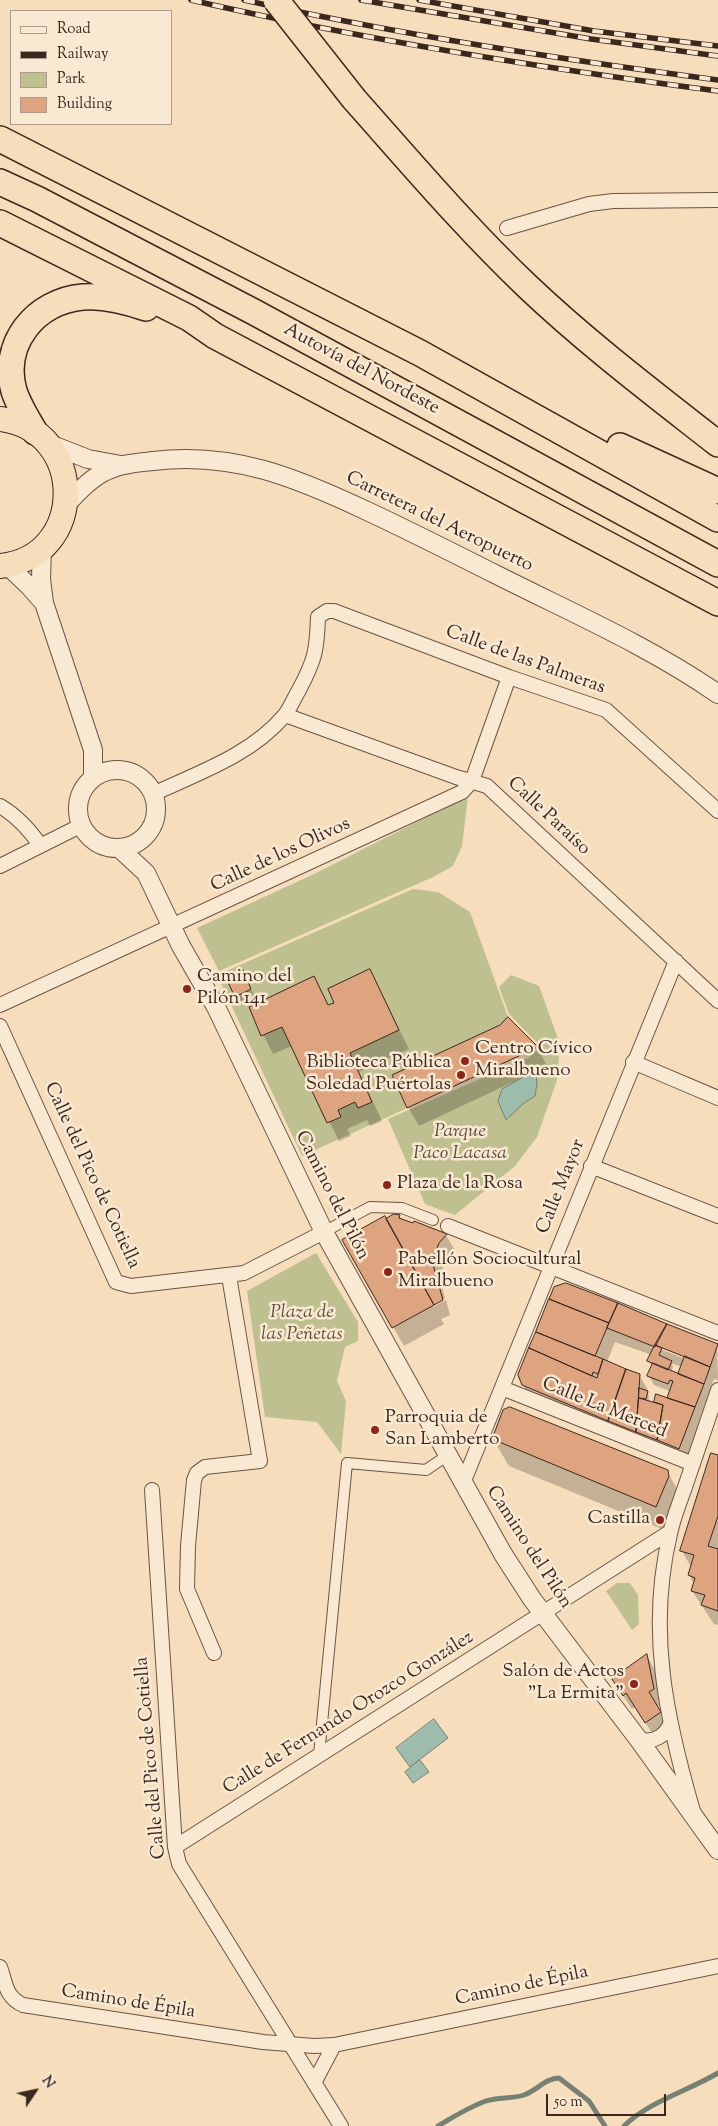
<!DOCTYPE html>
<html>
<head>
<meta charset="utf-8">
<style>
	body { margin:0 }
	#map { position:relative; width:718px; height:2126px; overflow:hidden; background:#f6ddbb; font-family:"Sorts Mill Goudy",serif }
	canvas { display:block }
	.legend { position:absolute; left:10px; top:10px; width:162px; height:115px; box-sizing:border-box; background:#f9e9d3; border:1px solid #ad9b8b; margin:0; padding:6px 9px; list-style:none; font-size:15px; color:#3c271e }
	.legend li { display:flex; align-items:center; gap:10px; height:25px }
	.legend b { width:25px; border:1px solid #ad9b8b }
	.north { position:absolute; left:10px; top:2066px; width:50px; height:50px; -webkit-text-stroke:4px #f9e9d3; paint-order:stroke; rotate:56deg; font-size:14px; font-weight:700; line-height:20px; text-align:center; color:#3c271e }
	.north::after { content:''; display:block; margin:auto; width:18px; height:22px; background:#3c271e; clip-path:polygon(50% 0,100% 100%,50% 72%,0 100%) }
	.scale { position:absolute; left:546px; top:2094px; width:120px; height:22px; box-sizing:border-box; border:2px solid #3c271e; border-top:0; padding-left:6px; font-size:15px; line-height:18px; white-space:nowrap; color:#3c271e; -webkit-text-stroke:4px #f9e9d3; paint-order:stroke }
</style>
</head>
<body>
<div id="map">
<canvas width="718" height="2126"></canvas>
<ul class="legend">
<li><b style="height:6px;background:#f9e9d3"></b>Road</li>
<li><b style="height:6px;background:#3c271e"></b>Railway</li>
<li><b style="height:14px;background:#bec08f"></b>Park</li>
<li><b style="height:14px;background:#dea480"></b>Building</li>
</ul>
<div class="north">N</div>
<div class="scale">50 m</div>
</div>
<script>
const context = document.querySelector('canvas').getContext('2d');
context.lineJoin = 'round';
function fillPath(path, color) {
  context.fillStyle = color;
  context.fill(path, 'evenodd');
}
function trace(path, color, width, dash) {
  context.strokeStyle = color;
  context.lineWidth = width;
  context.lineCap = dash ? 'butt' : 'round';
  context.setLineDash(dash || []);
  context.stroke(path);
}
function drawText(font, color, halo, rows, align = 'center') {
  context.font = font + ' "Sorts Mill Goudy",serif';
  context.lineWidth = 5;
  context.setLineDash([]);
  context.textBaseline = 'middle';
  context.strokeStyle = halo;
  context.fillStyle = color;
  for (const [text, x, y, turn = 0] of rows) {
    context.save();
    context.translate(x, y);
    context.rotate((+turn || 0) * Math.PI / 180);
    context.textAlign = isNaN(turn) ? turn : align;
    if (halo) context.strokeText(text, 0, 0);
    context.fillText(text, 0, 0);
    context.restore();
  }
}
fillPath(new Path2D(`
	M468 796 462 846 453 866 433 877 219 971 197 928 316 873Z
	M413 889 438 892 470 912 508 1017 500 1025 392 1075 407 1108 302 1156 217 975Z
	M511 975 539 986 560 1044 557 1080 537 1137 515 1166 455 1215 425 1204 388 1119 528 1058 540 1046 509 1014 499 987Z
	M316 1253 358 1322V1341L345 1347 337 1381 346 1401 341 1454 317 1422 265 1417 247 1291Z
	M617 1583H630L638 1595 639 1624 632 1630 606 1591Z`), '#bec08f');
const water = new Path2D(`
	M536 1073 537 1083 535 1096 524 1103 506 1120 498 1101 502 1089 527 1075Z
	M434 1719 448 1738 410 1767 396 1748Z
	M420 1760 429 1772 413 1783 405 1772Z`);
fillPath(water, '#9dbcac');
trace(water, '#768073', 1);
fillPath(new Path2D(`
	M370 971 409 1049 359 1072 382 1121 370 1126 367 1120 347 1129 351 1136 339 1141 292 1046 273 1054 250 1008 314 978 329 1006 336 1004Z
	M228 978 247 981 256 999 242 1006Z
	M537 1047 547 1066 419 1126 408 1107Z
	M399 1217 401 1221 446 1235 454 1249 447 1258 439 1276 445 1298 433 1304V1307L446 1300 450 1315 441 1319 444 1324 404 1346 344 1241 386 1220Z
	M566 1284 717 1345 718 1380 714 1379 700 1418 703 1423 687 1462 534 1404 523 1385ZM615 1342 652 1355 648 1361 653 1366 649 1376 654 1385 670 1391V1400L655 1402 657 1404 649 1402 648 1390 639 1375 607 1362ZM658 1346 686 1356V1359L657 1348ZM671 1363 682 1367 679 1375 671 1372 673 1366Z
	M493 1439 667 1471 682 1498 672 1533 509 1466Z
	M718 1456V1625L714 1624 692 1591 694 1584 689 1575 691 1567 682 1551Z
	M647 1656 655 1670 662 1704 657 1707 668 1727 654 1736 635 1707 632 1709 622 1694Z`), '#0003');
trace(new Path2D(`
	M438 2126C453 2117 469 2107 486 2101 498 2097 512 2099 524 2095 536 2091 546 2078 559 2078L589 2101 605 2126
	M624 2126C650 2101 688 2091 718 2073`), '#768073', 5);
const building = new Path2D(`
	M370 969 399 1030 350 1053 372 1102 358 1108 355 1102 338 1110 341 1117 327 1123 282 1027 261 1036 249 1007 314 976 328 1005 334 1003 328 989Z
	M243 970 251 989 235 997 226 978Z
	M508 1017 538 1047 407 1108 392 1075 500 1025Z
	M394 1214 400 1215 399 1218 413 1223 414 1221 447 1234 439 1243 432 1261 443 1300 434 1305 386 1219Z
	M385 1216 434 1305 392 1328 342 1240Z
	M566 1283 618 1303 609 1323 549 1299 554 1287Z
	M549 1299 609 1323 595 1356 536 1332Z
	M618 1303 667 1324 655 1347 607 1328Z
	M667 1324 718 1344 710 1367 655 1345Z
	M536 1332 603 1359 598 1374 593 1372 592 1376 529 1348Z
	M655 1345 662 1348 659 1355 672 1361 668 1370 647 1361Z
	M529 1348 597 1378 603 1359 626 1369 608 1421 522 1385 518 1375Z
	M685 1356 710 1367 704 1384 678 1374Z
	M653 1363 704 1384 695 1407 667 1398 673 1381 670 1380 668 1384 647 1376Z
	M626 1369 640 1374 636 1432 608 1421Z
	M639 1388 648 1391 646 1399 639 1398Z
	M656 1394 695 1407 679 1449 657 1440 663 1405 654 1402Z
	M639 1398 663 1405 657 1440 636 1432Z
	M510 1407 668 1470 669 1476 656 1507 492 1439 503 1410Z
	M711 1453 718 1455V1516L708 1546 718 1549V1611L701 1605 705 1595 691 1591 695 1578 688 1575 694 1555 680 1551Z
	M647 1654 654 1689 649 1692 661 1712 645 1723 626 1693 623 1696 612 1679Z`);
fillPath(building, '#dea480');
trace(building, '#3c271e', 1);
const pedestrian = new Path2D(`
	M324 1232 370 1207 402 1208 433 1220
	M319 1755 347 1463 426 1470 448 1455`);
const minor = new Path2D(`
	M507 228 589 204 613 201 718 200
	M285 715 456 777 487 786 718 1001
	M153 794C198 773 251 755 284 716 290 709 294 698 299 690 315 660 317 650 318 617L327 611H334L509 677 606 710 718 811
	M0 806C17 816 29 829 40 845
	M0 866 82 825
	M0 1005 462 792 472 781 509 677
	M0 1026 116 1282 131 1286 244 1273 324 1232
	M633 1062 718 1098
	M591 1166 718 1216
	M448 1226 718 1333
	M502 1388 693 1464
	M463 1483 676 961
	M152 1490 175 1847 179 1864 341 2126
	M214 1653 187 1589 188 1546 194 1480 197 1473 205 1467 260 1461 229 1276
	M639 1740C653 1742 665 1737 670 1724
	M693 1811C666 1718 647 1630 670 1534 673 1518 680 1502 685 1487 696 1454 707 1422 718 1390
	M175 1847 670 1532
	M0 1967C6 1983 5 1997 23 2005L263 2042 314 2046 334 2045 718 1966
	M314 2083 334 2045`);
const tertiary = new Path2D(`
	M47 443 88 459 121 465
	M66 505C77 493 88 481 102 473 118 464 135 463 153 461 233 451 297 478 367 511 410 531 453 553 495 574 570 612 649 646 718 694
	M42 547 41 579 44 603 93 750V778
	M8 566 29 586 44 603
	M78 809a39 39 0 1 1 78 0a39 39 0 1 1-78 0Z
	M119 848 146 873 181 946 216 1007 324 1232 503 1554 532 1599 639 1740 718 1850`);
const trunk = new Path2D(`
	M0 419C88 430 87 558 0 566`);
const motorway = new Path2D(`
	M354 99C410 162 466 228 527 286 587 343 653 393 718 444
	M0 139 420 353 718 519
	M0 182 37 199 254 312 718 564
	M0 223 189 318 215 336 718 603
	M35 432C27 419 19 406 14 391 1 344 35 301 83 297 104 295 126 301 146 308
	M620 446 718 491`);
trace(pedestrian, '#6a5445', 12);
trace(minor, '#6a5445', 16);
trace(tertiary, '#6a5445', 20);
trace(trunk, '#3c271e', 26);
trace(motorway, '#3c271e', 28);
trace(pedestrian, '#f9e9d3', 10);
trace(minor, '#f9e9d3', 14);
trace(tertiary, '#f9e9d3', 18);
trace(trunk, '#f6ddbb', 24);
trace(motorway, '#f6ddbb', 25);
const rail = new Path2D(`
	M191 0C365 40 541 68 718 91
	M244 0C401 35 559 59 718 80
	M361 0 591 39 718 56
	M419 0 594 31 718 46`);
trace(rail, '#3c271e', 5.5);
trace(rail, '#f9e9d3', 4, [11]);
const motorwayBridge = new Path2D(`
	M276 0 354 99`);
trace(motorwayBridge, '#3c271e', 28, []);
trace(motorwayBridge, '#f6ddbb', 25);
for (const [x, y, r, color] of [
	[187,989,5,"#8f2418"],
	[465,1061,5,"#8f2418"],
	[461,1075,5,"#8f2418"],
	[387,1185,5,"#8f2418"],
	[388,1272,5,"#8f2418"],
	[375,1430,5,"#8f2418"],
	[660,1520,5,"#8f2418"],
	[634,1684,5,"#8f2418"]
]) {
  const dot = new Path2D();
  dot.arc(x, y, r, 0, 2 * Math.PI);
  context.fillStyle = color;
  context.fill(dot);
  trace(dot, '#f9e9d3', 2);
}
drawText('19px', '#3c271e', '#f9e9d3', [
	["Autovía del Nordeste",361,370,28],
	["Carretera del Aeropuerto",439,523,26],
	["Calle de las Palmeras",525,661,20],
	["Calle Paraíso",548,817,43],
	["Calle de los Olivos",281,856,-25],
	["Calle del Pico de Cotiella",91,1176,65],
	["Calle Mayor",562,1187,-68],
	["Camino del Pilón",331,1196,63],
	["Calle La Merced",604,1409,22],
	["Camino del Pilón",528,1548,57],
	["Calle de Fernando Orozco González",349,1714,-32],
	["Calle del Pico de Cotiella",152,1758,-95],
	["Camino de Épila",522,1987,-12],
	["Camino de Épila",128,2003,9]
]);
drawText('19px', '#3c271e', '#f9e9d3', [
	["Camino del",197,978],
	["Pilón 141",197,1000],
	["Centro Cívico",475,1050],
	["Miralbueno",475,1072],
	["Biblioteca Pública",451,1064,"right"],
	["Soledad Puértolas",451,1086,"right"],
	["Plaza de la Rosa",397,1185],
	["Pabellón Sociocultural",398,1261],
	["Miralbueno",398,1283],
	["Parroquia de",385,1419],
	["San Lamberto",385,1441],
	["Castilla",650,1520,"right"],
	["Salón de Actos",624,1673,"right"],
	["\"La Ermita\"",624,1695,"right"]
], 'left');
drawText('italic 19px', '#5c4d3a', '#f9e9d3', [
	["Parque",460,1133],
	["Paco Lacasa",460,1155],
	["Plaza de",302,1314],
	["las Peñetas",302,1336]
]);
</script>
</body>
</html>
